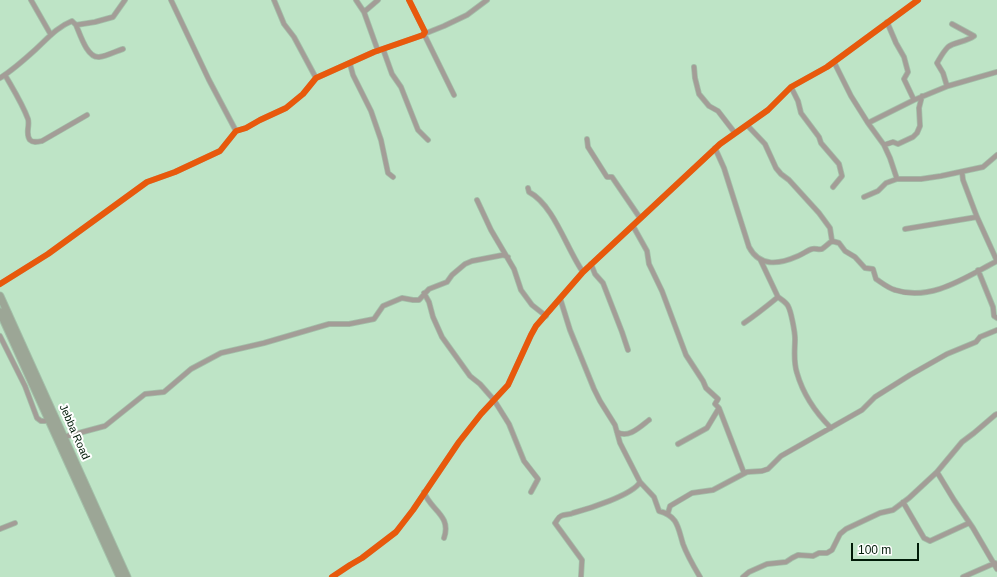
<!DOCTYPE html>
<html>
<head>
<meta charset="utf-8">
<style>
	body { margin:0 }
	#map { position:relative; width:997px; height:577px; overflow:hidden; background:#bee4c6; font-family:Arial,sans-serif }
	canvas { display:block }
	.scale { position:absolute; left:851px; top:543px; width:68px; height:18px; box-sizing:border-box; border:2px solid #011b08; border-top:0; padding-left:5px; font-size:12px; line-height:14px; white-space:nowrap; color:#011b08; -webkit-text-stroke:3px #fff; paint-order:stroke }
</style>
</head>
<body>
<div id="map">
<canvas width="997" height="577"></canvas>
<div class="scale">100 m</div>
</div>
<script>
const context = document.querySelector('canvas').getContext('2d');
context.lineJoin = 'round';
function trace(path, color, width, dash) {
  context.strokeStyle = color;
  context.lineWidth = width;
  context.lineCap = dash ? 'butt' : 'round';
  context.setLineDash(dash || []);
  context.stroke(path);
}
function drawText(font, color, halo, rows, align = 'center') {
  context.font = font + ' Arial,sans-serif';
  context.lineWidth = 4;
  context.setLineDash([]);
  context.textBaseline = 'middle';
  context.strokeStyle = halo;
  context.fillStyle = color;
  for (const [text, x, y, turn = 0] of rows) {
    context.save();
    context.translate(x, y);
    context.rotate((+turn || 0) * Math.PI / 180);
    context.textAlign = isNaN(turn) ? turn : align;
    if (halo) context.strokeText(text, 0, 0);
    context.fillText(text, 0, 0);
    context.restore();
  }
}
const minor = new Path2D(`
	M31 0 51 35
	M171 0 209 80 236 131
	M274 0 284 24 294 37 316 78
	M356 0 364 12 378 51
	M364 12 378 0
	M76 25C80 34 87 58 99 57 107 56 116 51 123 49
	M383 49 392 74 401 87 418 130 428 140
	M834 62 851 96 868 123 914 100 904 79 908 72 904 57 896 43 887 22
	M350 64 353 75 371 111 381 140 388 173 393 177
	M694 67 695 78 699 94 709 106 718 111 735 133
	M5 75C13 89 22 103 28 119 30 126 25 134 30 140 33 143 37 142 42 141L87 115
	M0 78C13 70 24 60 35 50 47 39 57 27 72 21L76 25 95 22 113 17 125 0
	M947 86 943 73 937 63C940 58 943 52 948 47 954 42 966 42 974 36L952 24
	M791 87 798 101 801 113 819 137 821 143 839 164 842 176 833 187
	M454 95 424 34 444 26 467 15 487 0
	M914 100 948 86 997 72
	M868 123 884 145 890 158 897 179
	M587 139 588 147 607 177H612L640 218
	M884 145 893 142 898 144 913 137 917 133 920 126 919 108 922 96
	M715 148 724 168 749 247C760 268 780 264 798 256 803 254 808 250 812 249 815 248 819 250 822 249 825 247 829 243 832 241L830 228 819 213 789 180 781 174 776 168 765 144 747 125
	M528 188 529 192C554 205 567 250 583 272
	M864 197 878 191 886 183 897 179H921L941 176 983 167 997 155
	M477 200 491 230 514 269 521 290 532 305 546 316
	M633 226 647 251 649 264 662 291 686 355 703 381 706 388 718 399 715 404 719 408 707 428 678 444
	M905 229 977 217
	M832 241 839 243 845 251 855 257 865 268 873 269 876 279C882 283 888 288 895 290 931 302 966 277 997 261L977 217 963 180 962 172
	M591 264 595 274 603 283 622 332 628 350
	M978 270 993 307 994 316 997 318
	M0 284 48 254 147 182 175 172 220 151 236 131 246 128 260 120 286 108 303 94 316 78 374 52 423 35 425 32 409 0
	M424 293 429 302 433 317 442 337 470 376 480 384 494 400 509 424 524 461 538 479 531 492
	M778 297C782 300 786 302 788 306 791 311 795 332 795 339 795 350 793 361 797 373 803 394 816 413 831 428
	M560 298 570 330 594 389 600 401 615 425 620 443 640 482C633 495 588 509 573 513 570 515 564 514 561 516 558 517 557 521 555 523L582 560 581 577
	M744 323C756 315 767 306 778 297L760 259
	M0 336 25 386 37 418 41 421H45L49 418
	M719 408 744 473
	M617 432C628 439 640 427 649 420
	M64 437 105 426 145 394 164 392 191 369 221 353 264 343 329 324H349L374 319 383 306 402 298 413 300H419L429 289 447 282 452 275 465 264 472 261 503 255 508 257
	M937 472 954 500 973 528 997 569
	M640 482 654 497 659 511C678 516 678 528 683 544 687 555 694 567 700 577
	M424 492C430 510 452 515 444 538
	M903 502 924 538 930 541 969 523
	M668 513 670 506 692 493 713 490 747 472 762 471 768 469 781 456 862 410 875 397 910 375 947 354 976 342 980 337 997 330
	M0 529 15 523
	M332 577 350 565 362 558 396 532 413 510 459 442 481 414 508 385 531 335 536 326 583 272 720 144 768 110 791 87 827 67 918 0
	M743 577 749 572 767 564 786 562 792 558 798 555 813 556 819 553H827L832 550 840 534 846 529 880 513 893 510 909 498 937 472 962 442 974 433 995 415 997 414
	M963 577 995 563`);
const highway = new Path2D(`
	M0 296 127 577
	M0 312 120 577`);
trace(minor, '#a3c0a9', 6);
trace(highway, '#a3c0a9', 9);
trace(minor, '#a39d97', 4.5);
trace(highway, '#9ca696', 7);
trace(new Path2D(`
	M0 284 48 254 147 182 175 172 220 151 236 131 246 128 260 120 286 108 303 94 316 78 374 52 423 35 425 32 409 0
	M332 577 350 565 362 558 396 532 413 510 459 442 481 414 508 385 531 335 536 326 583 272 720 144 768 110 791 87 827 67 918 0`), '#e8590c', 6);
drawText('11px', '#011b08', '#fff', [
	["Jebba Road",74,432,66]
]);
</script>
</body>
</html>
